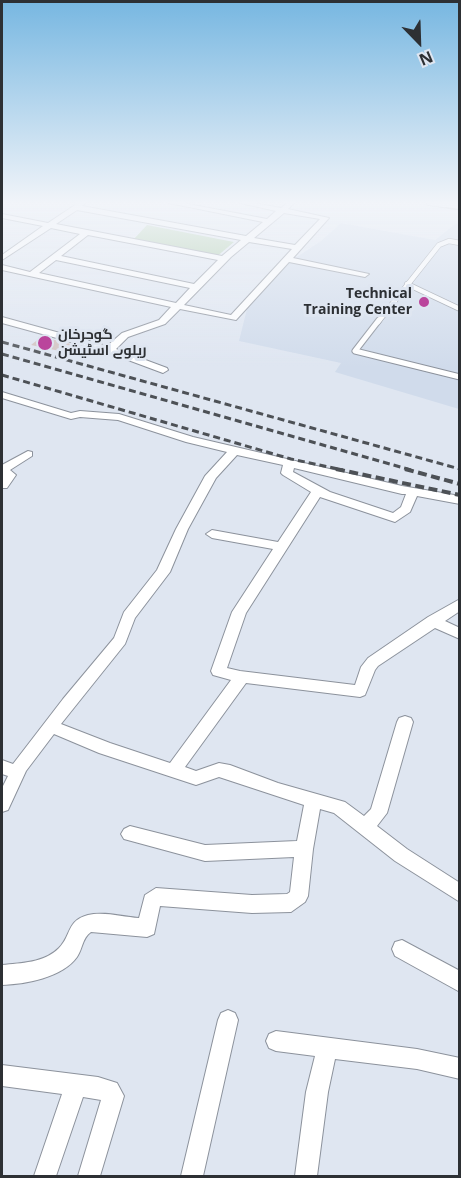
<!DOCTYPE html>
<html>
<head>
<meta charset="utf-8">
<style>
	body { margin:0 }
	#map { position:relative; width:461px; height:1178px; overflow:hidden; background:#dfe6f1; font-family:"Open Sans",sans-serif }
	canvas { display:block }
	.frame { position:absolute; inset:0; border:3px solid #2d3034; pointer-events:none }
	.north { position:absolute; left:389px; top:12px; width:60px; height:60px; -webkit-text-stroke:4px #dfe6f1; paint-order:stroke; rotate:157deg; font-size:16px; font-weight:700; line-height:24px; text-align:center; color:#2d3034 }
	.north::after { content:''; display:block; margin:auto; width:21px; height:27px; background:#2d3034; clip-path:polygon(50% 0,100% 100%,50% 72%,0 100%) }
</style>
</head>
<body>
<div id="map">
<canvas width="461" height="1178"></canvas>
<div class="frame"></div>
<div class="north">N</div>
</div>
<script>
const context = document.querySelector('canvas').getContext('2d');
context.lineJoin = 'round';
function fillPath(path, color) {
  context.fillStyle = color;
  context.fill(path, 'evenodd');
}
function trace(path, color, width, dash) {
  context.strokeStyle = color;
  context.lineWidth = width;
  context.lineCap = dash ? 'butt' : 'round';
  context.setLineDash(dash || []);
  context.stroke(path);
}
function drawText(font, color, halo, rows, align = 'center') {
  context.font = font + ' "Open Sans",Cairo,sans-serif';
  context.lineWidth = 6;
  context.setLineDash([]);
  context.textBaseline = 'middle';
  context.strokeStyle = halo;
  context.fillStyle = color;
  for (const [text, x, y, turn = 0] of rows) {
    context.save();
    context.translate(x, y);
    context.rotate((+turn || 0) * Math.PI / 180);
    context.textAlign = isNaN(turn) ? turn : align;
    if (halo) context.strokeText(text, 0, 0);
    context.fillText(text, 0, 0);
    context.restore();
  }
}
fillPath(new Path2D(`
	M459 221V409L335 372 341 363 239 341 249 301 280 268 321 241 341 223 435 240Z`), '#d0dbeb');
fillPath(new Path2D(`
	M147 225 234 242 215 258 133 240Z`), '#a7c9a0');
fillPath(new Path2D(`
	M41 337 60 341 82 347 74 354 31 345Z`), '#d2c4c2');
const serviceFar1 = new Path2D(`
	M429 203 445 205
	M407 284 460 309
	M378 322 439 245 449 241 460 243`);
const service = new Path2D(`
	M379 320 355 351 460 377`);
const minor = new Path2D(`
	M78 203H85L82 206 246 236 263 222 169 203H183L267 219 276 211 240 203H254L281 208 287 203H294L288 209 329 218 293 258 369 274 365 277 289 262 236 320 180 309 165 324 128 337 116 349 167 368 168 370 163 373 104 351 2 323V317L107 346 122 333 159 320 171 307 2 270V265L30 272 80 234 51 228 2 260V255L43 226 2 218V214L48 223ZM77 210 241 240 222 256 56 224ZM284 213 320 219 295 245 254 238ZM88 235 218 260 194 284 61 256ZM249 242 292 249 231 315 184 305 231 257ZM56 260 190 288 176 303 39 273Z
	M2 392 71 413 80 411 119 414 193 437 402 486 460 496V504L417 496 410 512 395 522 320 497 246 613 227 668 240 671 355 685 361 667 368 658 428 617 460 599V611L445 621 460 628V639L435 628 378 666 375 670 365 695 360 697 246 683 185 767 196 771 219 763 230 765 278 783 345 802 364 816 371 809 397 722 399 718 405 716 411 718 413 722 387 813 377 826 407 849 460 883V902L395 861 334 813 320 809 313 849 308 896 305 902 291 912 252 913 160 906 154 934 147 937 91 932C82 938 83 948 77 957 62 978 25 984 2 985V965C21 963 44 963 59 948 72 935 66 921 88 915 103 911 124 917 139 918L145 895 156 888 252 895 287 894 290 892 294 857 205 861 124 839 121 834 124 829 130 826 205 845 297 841 304 805 219 777 196 785 99 753 54 734 26 771 8 810 2 812V788L8 776 2 774V760L13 764 63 699 114 638 124 612 157 570 176 529 205 476 227 452 186 442 118 420 80 417 71 419 2 398ZM237 455 283 465 281 473 283 475 311 492 278 542 212 530 206 534 212 538 273 549 232 612 211 671 213 675 231 680 170 763 110 743 61 724 125 644 135 618 170 572 188 529 216 478ZM294 468 402 494H406L401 507 393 513 330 492 293 472Z
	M28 451 32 452V456L10 470 16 475 7 488H2L3 476 2 465Z
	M402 940 460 971V992L395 956 392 949 395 942Z
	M228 1010 235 1013 238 1020 203 1176H181L218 1020 221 1013Z
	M276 1031 417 1049 460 1058V1079L417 1069 335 1059 328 1092 317 1176H295L306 1092 315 1056 276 1051 269 1048 266 1041 269 1034Z
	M2 1065 98 1077 117 1083 124 1096 100 1176H78L101 1100 83 1097 56 1176H34L62 1094 2 1086Z`);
const trunk = new Path2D(`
	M437 203H460V209L439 206Z`);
trace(serviceFar1, '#8c929c', 6);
trace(service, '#8c929c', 7);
trace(minor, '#8c929c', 2);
trace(trunk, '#8c929c', 3);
trace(serviceFar1, '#fff', 4.5);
trace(service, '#fff', 5);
fillPath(minor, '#fff');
fillPath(trunk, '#fff');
trace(new Path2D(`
	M2 342 460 469
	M2 354 411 470
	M2 375 291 459 343 470`), '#4d5156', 3, [7, 4]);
trace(new Path2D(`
	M336 469 460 495
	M405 469 460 484`), '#4d5156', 4, [9, 4.5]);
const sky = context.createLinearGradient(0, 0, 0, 368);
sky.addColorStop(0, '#77b7e1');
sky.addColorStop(0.55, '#f1f4f9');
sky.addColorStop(1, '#f1f4f900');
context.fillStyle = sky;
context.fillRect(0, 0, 461, 368);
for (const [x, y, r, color] of [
	[424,302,6,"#ba459c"],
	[45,343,8,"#ba459c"]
]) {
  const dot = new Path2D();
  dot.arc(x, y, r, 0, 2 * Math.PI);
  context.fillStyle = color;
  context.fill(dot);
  trace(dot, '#dfe6f1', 2);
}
drawText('bold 14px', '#2d3034', '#dfe6f1', [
	["Technical",412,294],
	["Training Center",412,310],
	["گوجرخان",58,335,"left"],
	["ریلوے اسٹیشن",58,351,"left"]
], 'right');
</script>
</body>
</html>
